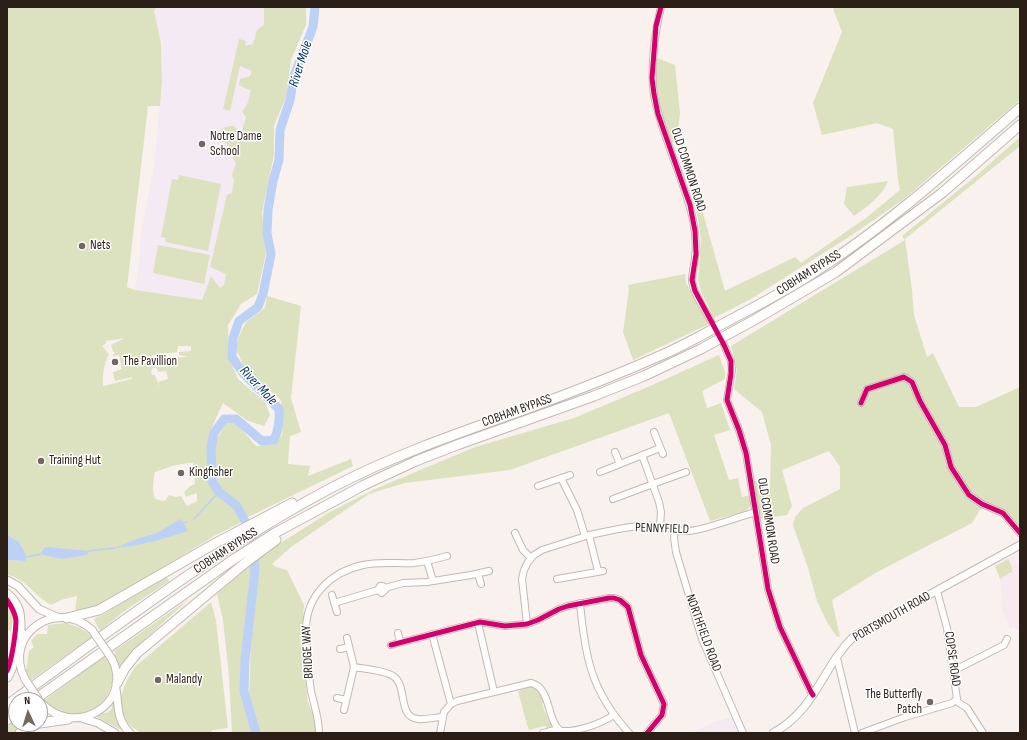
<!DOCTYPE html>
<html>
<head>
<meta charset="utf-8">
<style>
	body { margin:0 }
	#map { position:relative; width:1027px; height:740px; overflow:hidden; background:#f9f1ed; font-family:"Sofia Sans Condensed",sans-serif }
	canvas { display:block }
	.frame { position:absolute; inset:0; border:8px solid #2a1e16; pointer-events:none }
	.north { position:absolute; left:8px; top:692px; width:40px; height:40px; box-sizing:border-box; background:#fff; border:1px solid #aaa5a2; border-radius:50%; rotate:356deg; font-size:11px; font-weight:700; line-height:16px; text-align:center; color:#2a1e16 }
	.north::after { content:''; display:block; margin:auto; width:14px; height:18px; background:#726861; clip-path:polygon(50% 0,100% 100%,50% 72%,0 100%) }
</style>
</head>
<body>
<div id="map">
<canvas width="1027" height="740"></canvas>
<div class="frame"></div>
<div class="north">N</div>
</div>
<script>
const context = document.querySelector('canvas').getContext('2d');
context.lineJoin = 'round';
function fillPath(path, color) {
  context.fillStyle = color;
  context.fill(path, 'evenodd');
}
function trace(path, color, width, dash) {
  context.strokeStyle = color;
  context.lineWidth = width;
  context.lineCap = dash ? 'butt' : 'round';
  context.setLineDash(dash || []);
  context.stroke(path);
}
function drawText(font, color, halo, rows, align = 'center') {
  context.font = font + ' "Sofia Sans Condensed",sans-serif';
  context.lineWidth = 3;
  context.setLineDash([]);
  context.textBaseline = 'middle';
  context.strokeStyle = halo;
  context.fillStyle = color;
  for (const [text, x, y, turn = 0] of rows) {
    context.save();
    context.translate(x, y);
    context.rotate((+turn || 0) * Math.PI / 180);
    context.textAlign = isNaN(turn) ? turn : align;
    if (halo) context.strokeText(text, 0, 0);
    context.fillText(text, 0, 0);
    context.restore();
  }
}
fillPath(new Path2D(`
	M156 7H270L222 317 135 290 140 257V238L154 166 162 81 161 43 154 11Z
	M732 717 736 728 737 733H696L695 731 715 722Z`), '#f4eaf4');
fillPath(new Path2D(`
	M1014 555 1020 568V631L1013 627 1010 629 1002 609 1000 579 995 566Z`), '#f8e9ee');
fillPath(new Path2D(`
	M7 7H156L154 11 161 43 162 81 160 106H148L127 287 135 290 202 300 211 276 220 288 224 285 226 274 210 267 227 195 232 193 234 181 232 175 236 164 227 144 218 140 216 135C221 128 225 126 234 126L241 134 246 117 242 111 247 105 251 91 239 85 240 79 250 76 252 71 240 66 230 111 223 109 239 39 246 41 245 46 253 44 257 30 264 25V8L262 7H306V25L291 60 286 97 274 126V155L262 212 266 253 257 294 241 304 228 325 229 358 238 379 265 402 270 415 264 426 248 421 223 403C211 428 204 444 209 472 211 479 213 489 218 495 222 501 231 503 235 508 238 512 240 518 242 522L214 536 106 603 87 610H75L77 596 61 600 51 605C39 598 38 595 29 587 23 581 15 577 7 574V560L25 561 19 542 7 535ZM125 338 111 345 113 352 116 353 113 354V356L119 355 122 369 113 372 115 381 133 377 131 379 103 386C102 375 104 364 109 354L102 346 106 343V341ZM178 346H191V351L179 352V355L188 357 151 358 153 355 177 352ZM153 368H157L158 372 166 371 168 379 158 382 160 389 155 375H152L151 371ZM187 463H193L195 484 190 486 184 492 186 497 197 493V501L187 506 181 496 176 497 169 495 165 501 155 499C152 490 153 481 155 472L172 466Z
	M836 7H1020V100L904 199 852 235 803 266 751 299 714 318 701 292 698 279 701 240 698 218 691 196 697 192 725 291 795 257 801 263 866 218 900 190 898 180 893 129 877 123 822 135 813 103 842 32 833 9Z
	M657 58 675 65 680 113 677 139 672 143 662 115 655 83Z
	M1020 137V146L905 239 912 290 914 315 927 357 933 353 959 407H976L1020 387V528L1005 511 993 504 980 510 972 523 877 572 832 600 840 637 836 636 827 622 817 601 808 568 793 525 795 517 803 508 840 489V467L829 451 782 470 792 506 787 515 760 519 753 482 764 479 765 492 770 490 771 445 762 412 734 389 737 370 731 346 905 240 902 236 977 175Z
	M179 175 221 184 208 251 165 242 166 238 161 237 172 179 178 180Z
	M888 181C882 196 867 207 854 216L844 204 847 187Z
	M158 245 210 255 204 284 153 273Z
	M685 274 686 283 709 324 633 360 623 332 629 290 628 285Z
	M267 296 301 306 291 398 301 432 290 436 288 464 310 466 308 476 351 459 353 466 246 518 241 508 234 500 221 489 215 475 214 445 225 424 236 423 256 446 275 444 282 435 283 420 281 400 264 386 244 367 236 349 238 338 246 322 265 308Z
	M719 355 725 372V379L702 391 707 408 721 403 730 430 714 435 729 480 738 478 742 497 751 495V506L745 511 710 521 669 413 510 470 405 483 369 494 291 547 272 564 276 567 287 570 304 605 302 632 304 671 308 702 315 719V733H260L249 694 251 646 258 560 271 549 328 513 375 489 475 447 574 418 650 386Z
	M1008 559 1011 565 1013 575 1011 572 1000 579 995 566Z
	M251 564 252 570 241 670 242 695 253 733H232L229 676 223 620 217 594Z
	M166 576 169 581 123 612 100 631 94 620 96 617 103 615 128 598Z
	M189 599 130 653 120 672 114 651Z
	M211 602 216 620 228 728 212 730 211 733H141C111 716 119 691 135 667Z
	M7 604 13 617 11 632 7 629Z
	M65 623C76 626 84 628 92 637L31 680 26 671 29 651 34 647 31 641 37 634H47L48 625Z
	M104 656 111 665 113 673 111 687 104 703 91 712 76 717 64 715 50 707 45 700Z
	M528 685C539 688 540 692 545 702L542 704 549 722 552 721 553 727 551 729H548L545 726 529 730 526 722 528 720 526 721 518 691 525 689 524 686Z
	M115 699 127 733 95 716 101 713H107L112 708V703Z
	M16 720V724H28L15 733H7V727Z`), '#dce2c0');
fillPath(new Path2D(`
	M181 519 188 531C163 539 141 546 115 548L137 539 157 533Z
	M7 535 19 542 27 557 25 561 7 560Z
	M45 547 89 551 87 555 61 559 40 554Z`), '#bcd1f5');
trace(new Path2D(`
	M194 519 219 492
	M184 523 187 522
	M89 551 115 548
	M27 557 40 554`), '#bcd1f5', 1.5);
trace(new Path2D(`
	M256 733 244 691 245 660 255 570 253 536 237 506 219 492 212 481 211 448 214 433 224 419H236L262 441 274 440C279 429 280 420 279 409L243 373 232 357 233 338 239 321 258 307 263 294 271 254 267 233 268 210 273 181 279 160 280 130 290 100 294 76 313 27 315 7`), '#bcd1f5', 9);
const minor = new Path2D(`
	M661 7C655 31 650 70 654 95 662 138 684 177 693 220 695 231 697 244 695 256 695 264 692 272 692 280 693 294 705 309 711 321
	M724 345 731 361 732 370 727 400 739 430 746 453 768 589 780 627 811 692 813 695
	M861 403 867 389 904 377 912 382 920 401 945 445 951 467 969 495 982 504 1003 513 1020 533
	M654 432 663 454
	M615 452 620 464
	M642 455 659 502 661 512 660 527
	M600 472 660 448
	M561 478 577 510 585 536
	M653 484 686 472
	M538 486 570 475
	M613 499 653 484
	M675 530 674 538 676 552 702 639 743 733
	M515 533 523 550 531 558
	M589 535C611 531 634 524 656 526 667 527 677 532 689 531 709 529 736 517 756 512
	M427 561 433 581
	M478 574 481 584
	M557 579 603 571
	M385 588 403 583 427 582 471 575 489 571
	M332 595 337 612
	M334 603 378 590 380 586H383L385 588V590L382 593 378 590
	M580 603C585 657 591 691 629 733
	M478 623 494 692
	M527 624 522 579 524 570 528 562 534 555 542 550 589 535 598 571
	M398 633 400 642
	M432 634 451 704 444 712 440 733
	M391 645 480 622 505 626 527 624 538 620 559 609 568 606 609 598H614L620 600 628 607 641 655 664 704 662 715 647 733
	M340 649 349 647
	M837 658 855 733
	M354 667C364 669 384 670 393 676 408 685 397 717 418 719 426 720 435 717 443 717
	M953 671 1004 645 1007 639
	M337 698 346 700
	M956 701 967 708 983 733
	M451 704 457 701 531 683C552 688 546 721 561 731 578 732 600 724 614 715
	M344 710 354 667 347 638
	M319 733C319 718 314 705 311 691 309 680 309 669 308 658 307 648 305 638 306 628 307 595 331 572 363 565 380 561 397 564 414 563 425 562 436 559 447 556
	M543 733 558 729
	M862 733 905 717 952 703 957 699 947 628 937 591`);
const major = new Path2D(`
	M7 580 18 586 39 609 57 617
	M7 593C23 606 21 618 21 637
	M25 679C2 635 56 597 92 630
	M116 689C119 707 116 719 130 733
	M40 701C72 740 135 705 112 659
	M84 719 98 723 115 733
	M773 733C816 710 822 667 854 636L1020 545`);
const highway = new Path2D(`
	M67 618 99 610 214 544 292 503
	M7 677 11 669 21 633
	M117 683 125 668 137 653 245 563 276 540
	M34 700 234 559 275 533 364 485 416 461 457 445 594 396 644 376 701 349 756 319 836 272 942 193 1020 125
	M7 705C113 629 217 548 333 487 396 454 459 433 526 409 573 392 619 374 664 354 682 346 700 336 717 327 750 309 785 292 816 271 889 224 954 165 1020 108
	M7 720 16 713
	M40 723 68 719
	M20 733 37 724`);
trace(minor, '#c3b9b4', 8);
trace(major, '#c3b9b4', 9);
trace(highway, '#c3b9b4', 11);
trace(minor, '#fefdfc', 6);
trace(major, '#fefdfc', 7);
trace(highway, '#fefdfc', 9);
const majorBridge = new Path2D(`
	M92 630 112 659
	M25 679 39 700`);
trace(majorBridge, '#c3b9b4', 9, []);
trace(majorBridge, '#fefdfc', 7);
trace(new Path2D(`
	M661 7 656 26 652 78 654 94 658 114 690 205 695 231 696 254 692 280 695 291 724 345 731 361V374L727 400 739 430 746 453 768 589 780 627 811 692 813 695
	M861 403 867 389 904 377 912 382 920 401 945 445 951 467 969 495 982 504 1003 513 1020 533
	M7 600C11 606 15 613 16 620 16 631 12 661 7 671
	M391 645 480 622 505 626 527 624 538 620 559 609 568 606 609 598H614L620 600 628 607 641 655 664 704 662 715 647 733`), '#d6006c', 5);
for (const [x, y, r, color] of [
	[202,144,4,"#726861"],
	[82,246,4,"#726861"],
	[115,362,4,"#726861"],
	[41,461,4,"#726861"],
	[181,473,4,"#726861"],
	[158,680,4,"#726861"],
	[930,702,4,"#726861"]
]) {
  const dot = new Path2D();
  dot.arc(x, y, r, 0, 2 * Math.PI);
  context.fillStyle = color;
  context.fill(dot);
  trace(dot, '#fff', 1.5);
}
drawText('13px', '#2a1e16', '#fff', [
	["Notre Dame",210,137],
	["School",210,152],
	["Nets",90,246],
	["The Pavillion",123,362],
	["Training Hut",49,461],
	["Kingfisher",189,473],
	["Malandy",166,680],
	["The Butterfly",922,695,"right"],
	["Patch",922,710,"right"]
], 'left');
drawText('13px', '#2a1e16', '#fff', [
	["OLD COMMON ROAD",688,170,72],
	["COBHAM BYPASS",809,273,-32],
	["COBHAM BYPASS",517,411,-20],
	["OLD COMMON ROAD",768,521,81],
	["PENNYFIELD",662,529,2],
	["COBHAM BYPASS",226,551,-33],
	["PORTSMOUTH ROAD",892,617,-30],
	["NORTHFIELD ROAD",703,633,70],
	["BRIDGE WAY",308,652,-93],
	["COPSE ROAD",952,659,82]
]);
drawText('italic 14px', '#02317c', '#fff', [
	["River Mole",301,64,-72],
	["River Mole",258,386,47]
]);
</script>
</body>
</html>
